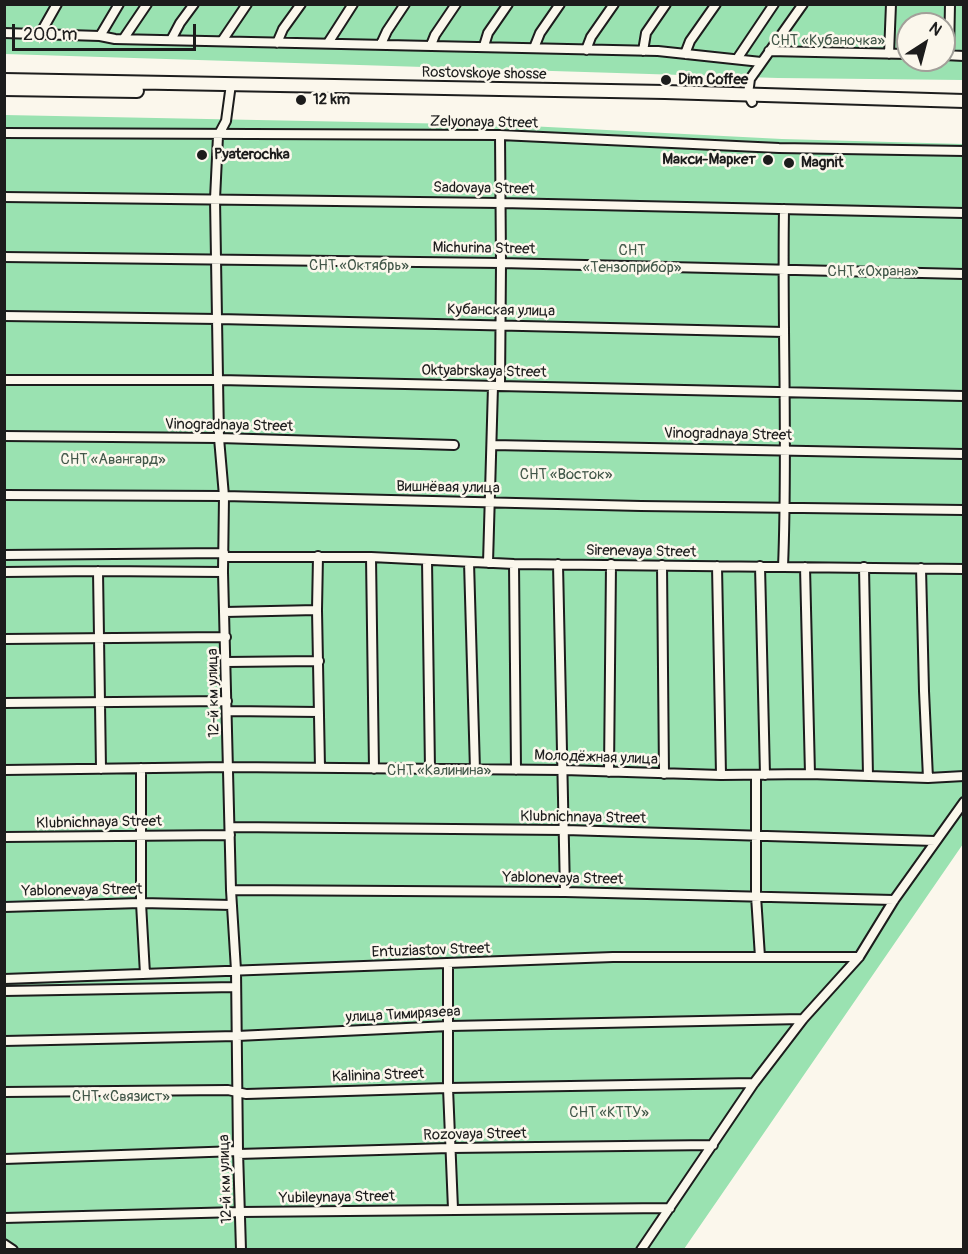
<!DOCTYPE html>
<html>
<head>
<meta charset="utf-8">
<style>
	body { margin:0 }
	#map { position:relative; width:968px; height:1254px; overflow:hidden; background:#fbf7ec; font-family:Pangolin,sans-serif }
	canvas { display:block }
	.frame { position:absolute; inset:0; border:6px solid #1c1c1c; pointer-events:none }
	.north { position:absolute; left:896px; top:12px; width:60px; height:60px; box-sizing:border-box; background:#fbf7ec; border:2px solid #a29f99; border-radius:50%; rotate:36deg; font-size:16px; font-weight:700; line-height:24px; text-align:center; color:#1c1c1c }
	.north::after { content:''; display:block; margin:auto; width:21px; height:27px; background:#1c1c1c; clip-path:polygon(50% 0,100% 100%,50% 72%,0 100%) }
	.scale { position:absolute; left:12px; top:24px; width:184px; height:27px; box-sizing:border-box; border:3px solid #1c1c1c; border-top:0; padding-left:8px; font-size:18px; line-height:21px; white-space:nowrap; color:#1c1c1c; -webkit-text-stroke:4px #fbf7ec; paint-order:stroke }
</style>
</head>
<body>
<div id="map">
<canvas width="968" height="1254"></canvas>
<div class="frame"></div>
<div class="north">N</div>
<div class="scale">200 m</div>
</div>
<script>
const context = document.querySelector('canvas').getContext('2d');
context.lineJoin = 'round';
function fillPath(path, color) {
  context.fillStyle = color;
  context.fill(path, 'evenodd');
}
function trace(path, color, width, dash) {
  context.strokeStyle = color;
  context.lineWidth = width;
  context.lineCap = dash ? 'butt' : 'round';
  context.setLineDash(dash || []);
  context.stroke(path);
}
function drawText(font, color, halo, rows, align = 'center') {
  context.font = font + ' Pangolin,sans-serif';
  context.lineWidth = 5;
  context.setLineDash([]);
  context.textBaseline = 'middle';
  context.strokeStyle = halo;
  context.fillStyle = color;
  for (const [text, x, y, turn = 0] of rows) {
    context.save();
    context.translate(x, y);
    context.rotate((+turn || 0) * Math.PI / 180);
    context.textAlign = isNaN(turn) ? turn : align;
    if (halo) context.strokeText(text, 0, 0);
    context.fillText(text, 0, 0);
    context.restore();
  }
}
fillPath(new Path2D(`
	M4 5H963V80L778 78 5 54ZM908 24H944V60H908Z
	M5 115 509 125 782 139 963 144V844L684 1249 5 1250Z`), '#9ae2b1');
const minor = new Path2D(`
	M4 33 100 36 115 39 658 51 761 62
	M40 34 57 4
	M100 36 119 4
	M124 38 147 4
	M171 40 180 23 194 4
	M222 41 247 4
	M277 43 283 29 301 4
	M328 43 353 4
	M381 44 387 31 405 4
	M431 45 435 35 456 4
	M484 46 488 33 508 4
	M534 48 540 33 560 4
	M586 50 591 37 614 4
	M643 51 646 33 666 4
	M769 51 908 54
	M685 54 690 41 716 4
	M889 54 891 4
	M944 55 964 56
	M949 55 950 4
	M737 59 774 4
	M231 84 226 121 218 136 215 199 219 438 224 496 223 572 231 890 236 970 238 1151 241 1250
	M752 102 748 94 750 79 803 4
	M4 133 500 135 779 148 964 151
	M4 197 501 203 964 213
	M4 257 501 263 964 274
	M4 316 218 319 784 332
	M4 380H219L964 396
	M500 386 501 263 500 135
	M4 436 219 438 454 445
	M492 445 964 454
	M4 495 224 496 641 506 964 510
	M4 555 224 553
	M318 556 317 610 320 768
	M224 557H371L514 564 964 569
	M371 557 374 769
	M427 560 430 770
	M469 562 475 770
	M488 563 493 386
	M514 564 516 770
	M558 564 565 892
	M662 565 664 774
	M717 566 721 775
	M760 566 765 775
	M783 567C788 448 782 329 784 209
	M805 567 810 774
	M864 567 868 776
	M921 568 924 691 928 778
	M98 571 101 769
	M4 572 98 571 223 572
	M225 612 317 610
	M4 639 226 637
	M226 662 319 661
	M4 703 227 701
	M227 711 319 712
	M141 768V903L145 974
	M4 770 229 767 564 770 721 775 810 774 928 778 964 776
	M609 772 611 564
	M756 775V896L760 957
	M230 827 565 830 935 841
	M4 837 230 835
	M231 890 565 892 894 900
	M4 907 141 903 232 905
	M448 964V1088L453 1209
	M4 979 613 957H859
	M4 991 236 987
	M4 1041 237 1036 449 1026 803 1019
	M4 1092 228 1090 246 1094 448 1088 754 1083
	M238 1154 450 1148 713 1145
	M4 1159 238 1151
	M4 1218 240 1212 670 1208
	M4 1244 13 1250
	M641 1250 754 1083 803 1019 859 957 894 900 964 802`);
const trunk = new Path2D(`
	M4 80 665 92 964 101
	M4 89 137 91`);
trace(minor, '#1c1c1c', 12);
trace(trunk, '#1c1c1c', 16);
trace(minor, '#fbf7ec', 8);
trace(trunk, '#fbf7ec', 12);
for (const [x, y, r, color] of [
	[666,80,6,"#1c1c1c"],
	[301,100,6,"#1c1c1c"],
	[202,155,6,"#1c1c1c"],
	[768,160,6,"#1c1c1c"],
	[789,163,6,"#1c1c1c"]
]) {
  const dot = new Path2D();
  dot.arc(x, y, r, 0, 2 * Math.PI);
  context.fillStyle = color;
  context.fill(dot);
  trace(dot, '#fbf7ec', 2);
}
drawText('15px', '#425749', '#fbf7ec', [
	["СНТ «Кубаночка»",828,41],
	["СНТ",632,251],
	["«Тензоприбор»",632,268],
	["СНТ «Октябрь»",359,266],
	["СНТ «Охрана»",873,272],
	["СНТ «Авангард»",113,460],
	["СНТ «Восток»",566,475],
	["СНТ «Калинина»",439,771],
	["СНТ «Связист»",121,1097],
	["СНТ «КТТУ»",609,1113]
]);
drawText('15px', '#1c1c1c', '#fbf7ec', [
	["Rostovskoye shosse",484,74,1],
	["Zelyonaya Street",484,123,1],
	["Sadovaya Street",484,189,1],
	["Michurina Street",484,249,1],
	["Кубанская улица",501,311,1],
	["Oktyabrskaya Street",484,372,1],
	["Vinogradnaya Street",229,426,1],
	["Vinogradnaya Street",728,435,1],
	["Вишнёвая улица",448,488,1],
	["Sirenevaya Street",641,552,1],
	["12-й км улица",214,693,-91],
	["Молодёжная улица",596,758,2],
	["Klubnichnaya Street",583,818,1],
	["Klubnichnaya Street",99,823,-1],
	["Yablonevaya Street",563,879,1],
	["Yablonevaya Street",82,891,-1],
	["Entuziastov Street",431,951,-2],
	["улица Тимирязева",403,1015,-3],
	["Kalinina Street",378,1076,-2],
	["Rozovaya Street",475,1135,-1],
	["12-й км улица",226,1179,-92],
	["Yubileynaya Street",337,1198,-1]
]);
drawText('bold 15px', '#1c1c1c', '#fbf7ec', [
	["Dim Coffee",678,80],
	["12 km",313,100],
	["Pyaterochka",214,155],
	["Макси-Маркет",756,160,"right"],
	["Magnit",801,163]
], 'left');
</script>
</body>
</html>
